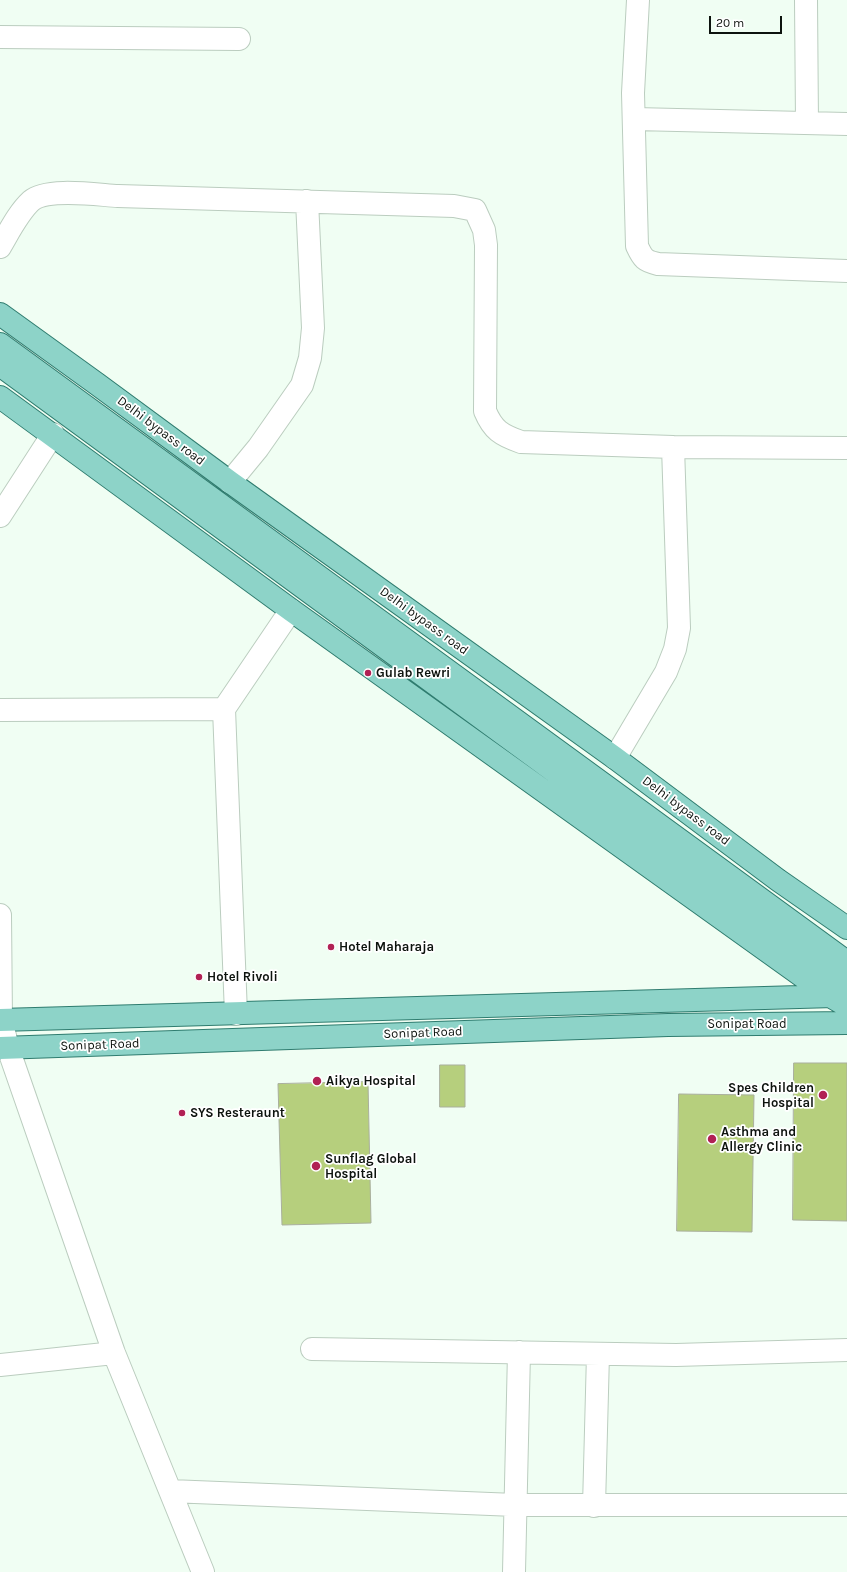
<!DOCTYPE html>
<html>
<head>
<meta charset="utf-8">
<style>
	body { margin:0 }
	#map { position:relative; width:847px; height:1572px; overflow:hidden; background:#f0fef3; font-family:Karla,sans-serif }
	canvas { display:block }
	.scale { position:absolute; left:709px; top:16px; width:73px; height:18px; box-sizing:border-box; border:2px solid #0d130e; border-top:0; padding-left:5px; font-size:12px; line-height:14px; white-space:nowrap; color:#0d130e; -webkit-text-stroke:3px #fff; paint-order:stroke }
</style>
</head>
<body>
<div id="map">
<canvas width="847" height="1572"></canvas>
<div class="scale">20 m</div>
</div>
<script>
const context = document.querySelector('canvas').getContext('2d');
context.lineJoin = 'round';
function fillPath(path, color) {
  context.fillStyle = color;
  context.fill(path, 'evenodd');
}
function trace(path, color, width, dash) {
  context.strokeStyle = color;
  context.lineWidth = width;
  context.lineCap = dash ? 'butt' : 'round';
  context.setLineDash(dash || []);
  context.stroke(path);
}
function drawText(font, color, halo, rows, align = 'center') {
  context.font = font + ' Karla,sans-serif';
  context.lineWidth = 3.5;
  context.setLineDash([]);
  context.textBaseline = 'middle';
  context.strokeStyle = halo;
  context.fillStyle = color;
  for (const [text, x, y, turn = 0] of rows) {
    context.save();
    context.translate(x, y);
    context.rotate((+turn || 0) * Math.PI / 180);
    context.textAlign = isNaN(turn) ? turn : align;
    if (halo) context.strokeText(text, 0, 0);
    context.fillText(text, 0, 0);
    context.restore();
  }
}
const building = new Path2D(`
	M794 1063H847V1221L793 1220Z
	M440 1065H465V1107H440Z
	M368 1082 371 1223 282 1225 278 1084Z
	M679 1094 754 1095 752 1232 677 1231Z`);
fillPath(building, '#b6cf7d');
trace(building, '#a9af9d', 1);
const minor = new Path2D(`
	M638 0 633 93 637 246C643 259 645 261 658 264L847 271
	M806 0 807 123
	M0 37 239 39
	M635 119 847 124
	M0 247C9 232 18 213 31 201 47 187 98 195 118 196L454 206 475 210 484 230 486 245 485 411C493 430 501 435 521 442L673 447 679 628 675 649 666 672 615 758
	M673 447 847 448
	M230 482 258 448 302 385 310 358 313 328 307 201
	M0 516 53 434
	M0 710 224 709
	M0 915 1 1020 8 1048 114 1353 203 1572
	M236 1014 224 709 291 610
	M312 1349 676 1355 847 1350
	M0 1365 114 1353
	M170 1491 515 1505H847
	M594 1506 598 1354
	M514 1572 519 1352`);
const major = new Path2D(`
	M0 314 97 384 230 482 615 758 778 880 847 928
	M0 344 847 962
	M0 365 847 986
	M0 397 291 610 830 996 847 1006
	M0 1020 834 996
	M0 1048 668 1025 847 1023`);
trace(minor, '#bbcdbf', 24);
trace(major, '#2f7c6f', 24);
trace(minor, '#fff', 22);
trace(major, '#8dd3c8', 22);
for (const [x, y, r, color] of [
	[368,673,4,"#b12154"],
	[331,947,4,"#b12154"],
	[199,977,4,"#b12154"],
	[317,1081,5,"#b12154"],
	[823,1095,5,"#b12154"],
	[182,1113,4,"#b12154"],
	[712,1139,5,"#b12154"],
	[316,1166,5,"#b12154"]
]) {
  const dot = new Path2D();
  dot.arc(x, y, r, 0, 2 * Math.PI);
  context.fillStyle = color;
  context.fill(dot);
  trace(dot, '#fff', 1.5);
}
drawText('13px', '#0d130e', '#fff', [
	["Delhi bypass road",161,431,37],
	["Delhi bypass road",424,621,36],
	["Delhi bypass road",686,811,37],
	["Sonipat Road",747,1024],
	["Sonipat Road",423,1033,-2],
	["Sonipat Road",100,1045,-2]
]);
drawText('bold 13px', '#0d130e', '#fff', [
	["Gulab Rewri",376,673],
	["Hotel Maharaja",339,947],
	["Hotel Rivoli",207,977],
	["Aikya Hospital",326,1081],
	["Spes Children",814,1088,"right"],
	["Hospital",814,1103,"right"],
	["SYS Resteraunt",190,1113],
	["Asthma and",721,1132],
	["Allergy Clinic",721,1147],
	["Sunflag Global",325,1159],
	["Hospital",325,1174]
], 'left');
</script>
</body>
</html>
